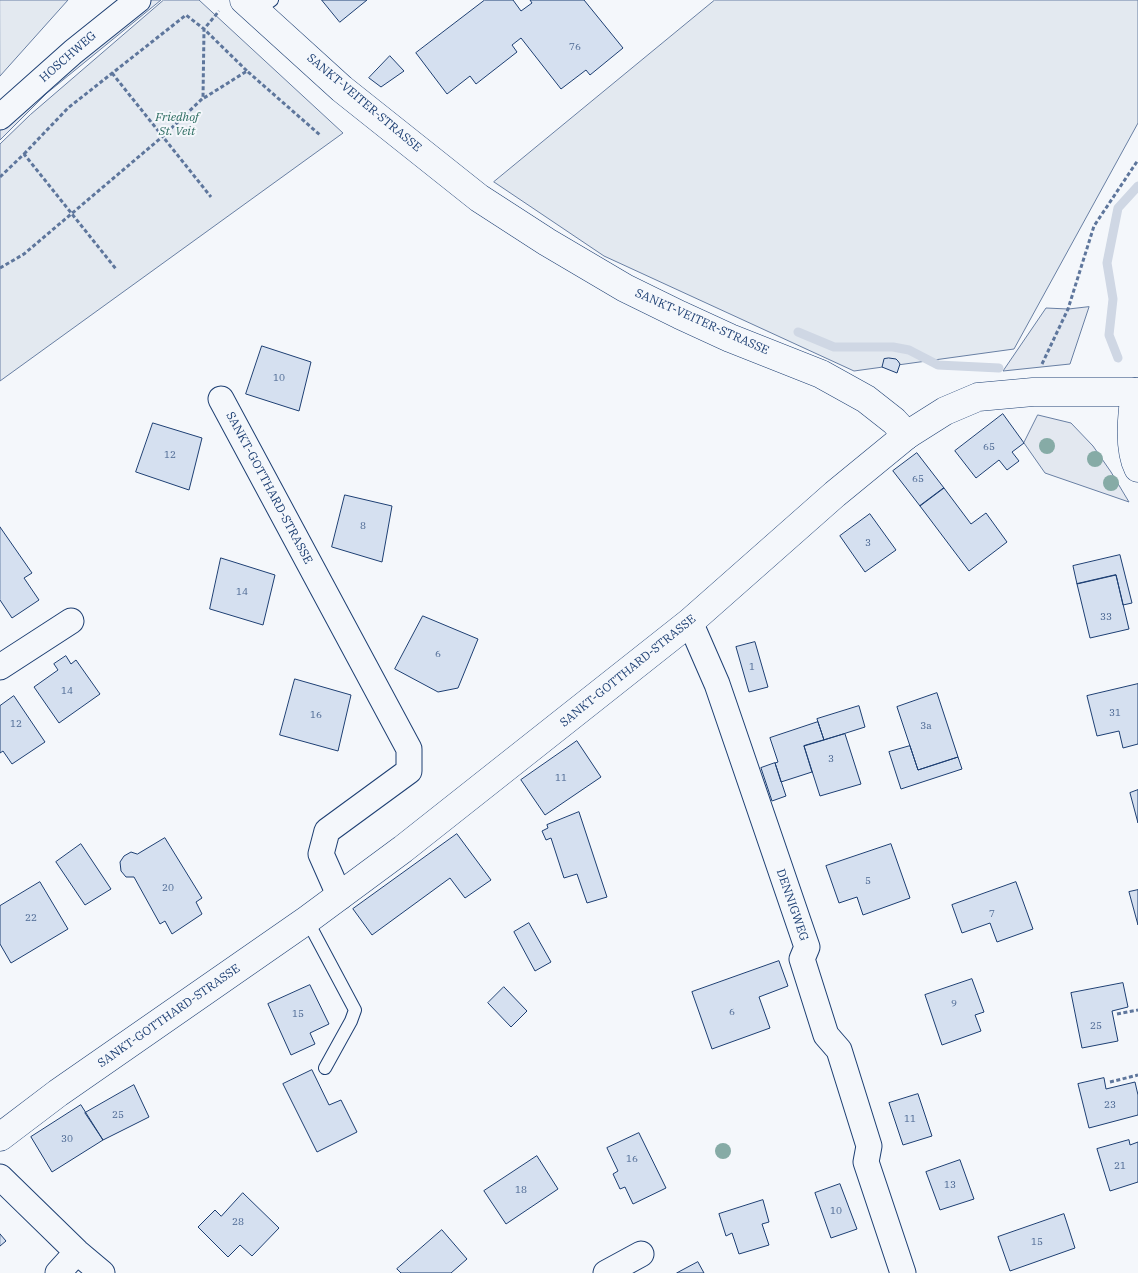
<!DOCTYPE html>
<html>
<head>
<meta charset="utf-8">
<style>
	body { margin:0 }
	canvas { display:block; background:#f4f7fb }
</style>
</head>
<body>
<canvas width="1138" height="1273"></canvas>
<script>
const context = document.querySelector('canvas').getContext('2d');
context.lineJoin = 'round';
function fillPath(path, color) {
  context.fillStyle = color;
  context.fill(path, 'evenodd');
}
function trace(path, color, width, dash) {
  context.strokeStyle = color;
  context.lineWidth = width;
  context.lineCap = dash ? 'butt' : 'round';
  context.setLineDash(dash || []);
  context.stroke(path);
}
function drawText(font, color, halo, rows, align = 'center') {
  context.font = font + ' "IBM Plex Serif",serif';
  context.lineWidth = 4;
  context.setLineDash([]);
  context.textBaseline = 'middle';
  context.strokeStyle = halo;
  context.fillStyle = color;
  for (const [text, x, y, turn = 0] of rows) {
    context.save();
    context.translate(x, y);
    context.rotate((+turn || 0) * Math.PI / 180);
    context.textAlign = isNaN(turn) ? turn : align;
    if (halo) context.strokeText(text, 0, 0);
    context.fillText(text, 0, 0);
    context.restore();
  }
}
const green = new Path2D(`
	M0 0H68L0 76Z
	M164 0H199L343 133 0 381V144L30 115Z
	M715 0H1138V123L1014 349 854 371 604 256 494 182Z`);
fillPath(green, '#e3e9f0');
trace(green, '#687fa3', 1);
const parking = new Path2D(`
	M140 0H161L47 93 0 140V123Z
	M1089 307 1070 364 1003 371 1046 308 1068 309Z
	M1038 415 1071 423 1093 446 1111 472 1129 502 1045 473 1024 443Z`);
fillPath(parking, '#e3e8f0');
trace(parking, '#687fa3', 1);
trace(new Path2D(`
	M798 332 834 347H893L909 350 938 365 999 368
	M1118 358 1109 335 1113 299 1107 263 1118 208 1138 186`), '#cfd7e4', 9);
const building = new Path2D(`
	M322 0H367L340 22Z
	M485 0H513L521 11 532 3 530 0H584L623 48 590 75 586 70 561 89 521 38 512 45 517 52 476 84 470 76 447 94 416 53Z
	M390 56 404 71 381 87 369 78Z
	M262 346 311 362 299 411 246 394Z
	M889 358 896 359 898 361 900 364 897 373 882 367 884 359Z
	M1003 414 1024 443 1012 452 1019 461 1007 470 999 460 976 478 955 451Z
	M153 423 202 438 189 490 136 472Z
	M917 453 944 488 920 506 893 471Z
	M944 488 971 524 986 513 1007 542 969 571 920 506Z
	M345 495 392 506 382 562 332 547Z
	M870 514 896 550 865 572 840 536Z
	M0 527 32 573 24 578 39 600 12 618 0 600Z
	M1120 555 1132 603 1123 605 1116 575 1077 584 1073 566Z
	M221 558 275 575 263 625 210 609Z
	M1116 575 1129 629 1090 638 1077 584Z
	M423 616 478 639 458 688 438 692 395 669Z
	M755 642 768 687 749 692 736 647Z
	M66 656 71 664 76 660 100 694 59 723 34 687 58 670 54 664Z
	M295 679 351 695 338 751 280 735Z
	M1138 684V744L1123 748 1119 731 1097 736 1087 696Z
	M937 693 958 757 918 770 897 707Z
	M14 696 45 742 12 764 3 751 0 753V706Z
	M859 706 865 727 824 740 817 719Z
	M818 722 824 740 804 746 812 772 781 782 775 763 778 762 770 738Z
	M845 734 861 784 820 796 804 746Z
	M577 741 601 777 545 815 521 780Z
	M910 746 918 770 958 757 962 769 901 789 889 752Z
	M775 763 786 796 772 801 761 768Z
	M1138 790V823L1130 793Z
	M579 812 607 897 587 903 577 874 564 878 551 838 546 840 542 831 548 828 547 825Z
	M457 834 491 880 465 898 450 878 372 935 353 909Z
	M165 838 202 898 196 902 202 914 172 934 165 921 160 924 134 877H126L121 871 120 862 124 856 131 852 137 854Z
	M81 844 111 889 85 905 56 862Z
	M891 844 910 898 863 915 857 897 839 903 826 866Z
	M40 882 68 929 11 963 0 944V906Z
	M1016 882 1033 929 997 942 990 923 962 933 952 905Z
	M1138 890V925L1129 892Z
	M529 923 551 962 535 971 514 932Z
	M779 961 788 986 759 997 770 1028 712 1049 692 992Z
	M972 979 984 1012 975 1015 981 1031 942 1045 925 995Z
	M1123 983 1128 1007 1112 1011 1118 1041 1082 1048 1071 993Z
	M310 985 329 1024 310 1033 315 1044 291 1055 268 1004Z
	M504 987 527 1011 511 1027 488 1003Z
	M312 1070 329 1105 341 1100 357 1132 317 1152 283 1084Z
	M1104 1078 1106 1089 1135 1082 1138 1095V1115L1089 1128 1078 1084Z
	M134 1085 149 1117 103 1140 85 1113Z
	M918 1094 932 1136 903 1145 889 1103Z
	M81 1105 103 1140 52 1172 31 1137Z
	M639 1133 666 1188 633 1204 625 1187 620 1189 613 1174 618 1171 607 1148Z
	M1129 1140 1130 1145 1138 1142V1182L1110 1191 1097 1149Z
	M537 1156 558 1189 506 1224 484 1191Z
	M960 1160 974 1199 940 1210 926 1172Z
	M840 1184 857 1229 831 1238 815 1193Z
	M243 1193 279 1228 252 1256 240 1245 228 1257 198 1227 215 1210 221 1216Z
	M763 1200 769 1222 762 1224 769 1245 739 1254 732 1233 726 1236 719 1214Z
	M1064 1214 1075 1248 1010 1271 998 1237Z
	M442 1230 467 1259 451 1273H401L397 1269Z
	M0 1234 6 1241 0 1246Z
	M698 1262 704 1273H677Z`);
fillPath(building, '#d5e0f0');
trace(building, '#1d3f73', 1);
const service = new Path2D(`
	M257 11 272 0
	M307 920 355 1010 351 1021 325 1068`);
const minor = new Path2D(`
	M0 117 73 52 138 0
	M221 399 409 749V771L327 831 321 854 340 897
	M690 622 717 684 807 947 802 959 826 1035 839 1050 869 1146 866 1162 903 1273
	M0 667 71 621
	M0 1177 77 1252 102 1273
	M58 1273 77 1252
	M606 1273 641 1254`);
const tertiary = new Path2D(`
	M244 0 342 89 479 198 547 242 625 288 680 315 730 338 821 374 866 399 894 421 907 435
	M1135 392C1132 414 1128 448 1138 468`);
const secondary = new Path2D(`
	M0 1137 58 1093 307 920 403 849 690 622 835 494 907 435 945 411 978 397 1033 392H1138`);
trace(service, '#1d3f73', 14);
trace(minor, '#1d3f73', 27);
trace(tertiary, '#1d3f73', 29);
trace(secondary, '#1d3f73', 29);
trace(new Path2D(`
	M112 73 211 197
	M204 98 247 71 320 135
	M24 154 68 108 186 15 204 29 247 71
	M0 177 24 154 116 269
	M0 268 24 254 162 137 203 98 204 29 219 11
	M1042 364 1068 309 1094 226 1138 160
	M1117 1014 1138 1010
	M1110 1082 1138 1075`), '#5e769c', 3, [4, 2.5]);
trace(service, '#f4f7fb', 12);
trace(minor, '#f4f7fb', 25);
trace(tertiary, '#f4f7fb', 28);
trace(secondary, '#f4f7fb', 28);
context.fillStyle = '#86aba6';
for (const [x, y] of [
	[1047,446],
	[1095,459],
	[1111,483],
	[723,1151]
]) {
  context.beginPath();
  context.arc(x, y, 8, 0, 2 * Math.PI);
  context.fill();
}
drawText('10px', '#4b6792', null, [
	["76",575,47],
	["10",279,378],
	["65",989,447],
	["12",170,455],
	["65",918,479],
	["8",363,526],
	["3",868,543],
	["14",242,592],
	["33",1106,617],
	["6",438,654],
	["1",752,667],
	["14",67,691],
	["31",1115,713],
	["16",316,715],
	["12",16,724],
	["3a",926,726],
	["3",831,759],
	["11",561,778],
	["5",868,881],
	["20",168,888],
	["7",992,914],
	["22",31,918],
	["9",954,1004],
	["6",732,1012],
	["15",298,1014],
	["25",1096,1026],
	["23",1110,1105],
	["25",118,1115],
	["11",910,1119],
	["30",67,1139],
	["16",632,1159],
	["21",1120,1166],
	["13",950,1185],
	["18",521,1190],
	["10",836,1211],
	["28",238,1222],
	["15",1037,1242]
]);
drawText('12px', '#1d3f73', '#f4f7fb', [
	["HOSCHWEG",68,57,-41],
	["SANKT-VEITER-STRASSE",364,103,40],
	["SANKT-VEITER-STRASSE",702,322,24],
	["SANKT-GOTTHARD-STRASSE",269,488,62],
	["SANKT-GOTTHARD-STRASSE",628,671,-39],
	["DENNIGWEG",792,905,71],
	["SANKT-GOTTHARD-STRASSE",169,1016,-35]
]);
drawText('italic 12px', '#2c6c60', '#f4f7fb', [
	["Friedhof",177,118],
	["St. Veit",177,132]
]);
</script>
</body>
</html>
